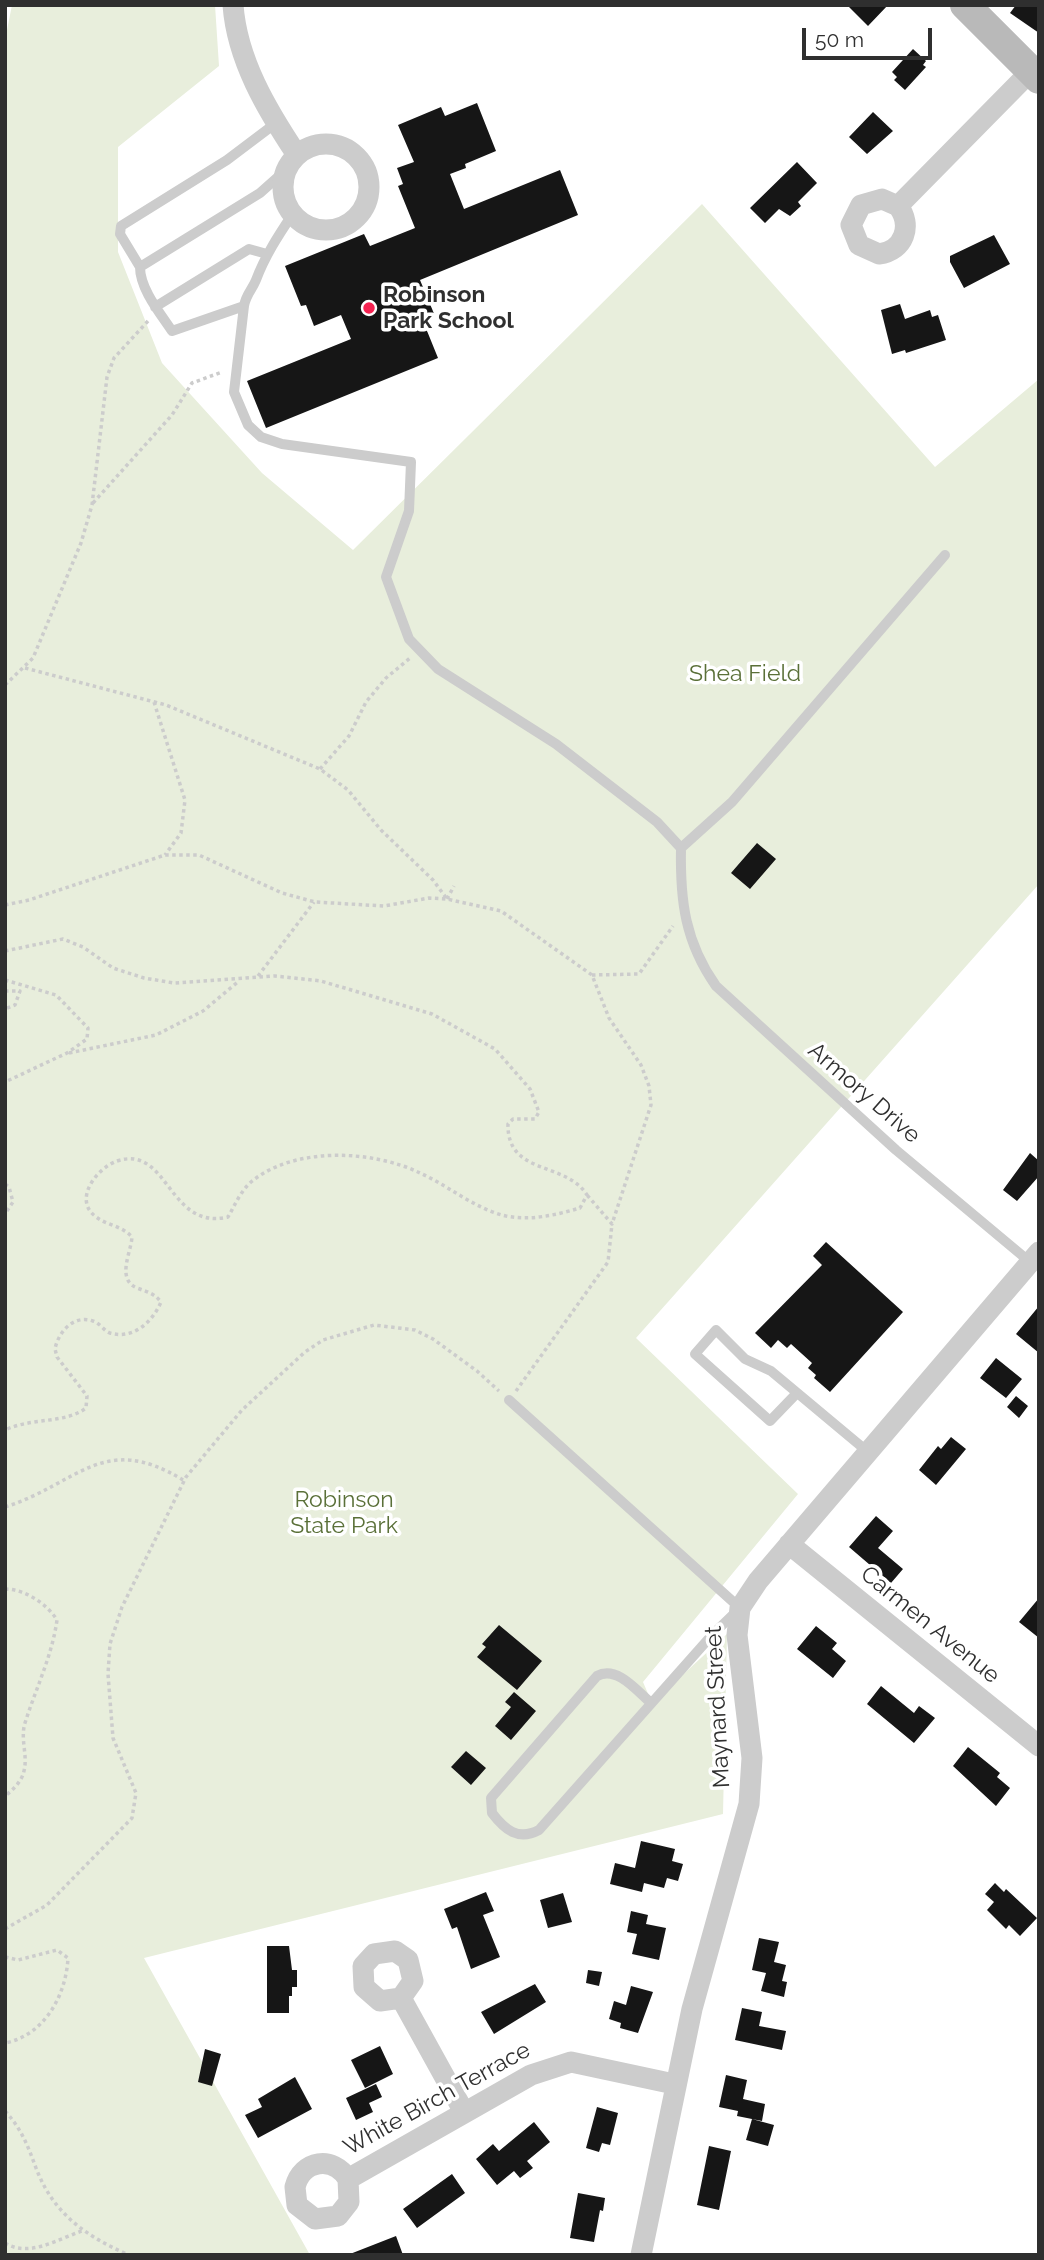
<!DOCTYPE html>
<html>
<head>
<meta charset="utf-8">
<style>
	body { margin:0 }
	#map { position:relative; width:1044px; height:2260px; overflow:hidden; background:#fff; font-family:Raleway,sans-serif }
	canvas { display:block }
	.frame { position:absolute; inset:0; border:7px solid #2f2f2f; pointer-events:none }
	.scale { position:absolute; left:802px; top:28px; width:130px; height:32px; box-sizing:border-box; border:4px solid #2f2f2f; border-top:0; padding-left:9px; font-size:21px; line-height:24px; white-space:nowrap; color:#2f2f2f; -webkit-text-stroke:5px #fff; paint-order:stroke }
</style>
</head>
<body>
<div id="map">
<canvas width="1044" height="2260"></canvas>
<div class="frame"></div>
<div class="scale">50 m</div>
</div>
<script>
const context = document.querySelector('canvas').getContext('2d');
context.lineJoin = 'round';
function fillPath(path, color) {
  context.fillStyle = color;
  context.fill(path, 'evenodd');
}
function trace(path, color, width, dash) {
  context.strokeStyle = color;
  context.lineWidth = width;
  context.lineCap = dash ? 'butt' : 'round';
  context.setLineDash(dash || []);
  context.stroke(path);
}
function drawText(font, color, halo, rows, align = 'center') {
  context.font = font + ' Raleway,sans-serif';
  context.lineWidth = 7;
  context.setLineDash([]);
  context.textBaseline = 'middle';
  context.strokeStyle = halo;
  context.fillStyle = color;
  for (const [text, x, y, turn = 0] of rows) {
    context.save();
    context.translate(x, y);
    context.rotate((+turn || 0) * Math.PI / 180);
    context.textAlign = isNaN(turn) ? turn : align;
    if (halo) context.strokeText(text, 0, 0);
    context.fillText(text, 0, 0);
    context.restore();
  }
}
fillPath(new Path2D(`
	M12 5H215L219 66 118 147V252L162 363 262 473 353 550 702 204 935 467 1039 379V884L636 1338 798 1494 643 1682 652 1703 727 1634 723 1814 144 1958 310 2255H5V40Z`), '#e8eedc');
fillPath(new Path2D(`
	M847 5H888L868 26Z
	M1016 5H1039V33L1010 13Z
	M913 49 926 61 923 65 926 67 905 90 894 80 897 77 892 72Z
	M477 103 496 151 465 164 466 168 450 174 464 209 560 170 578 215 420 280 435 316 423 321 438 358 266 428 247 381 351 339 341 315 314 326 306 305 301 306 285 266 364 234 370 246 415 228 398 186 403 184 397 168 414 162 398 125 441 107 445 116Z
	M873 112 893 131 867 154 849 137Z
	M797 162 817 183 798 202 801 206 790 216 779 209 765 223 750 208Z
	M994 235 1010 264 964 288 950 262V256Z
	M900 304 905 319 930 310 932 317 938 315 946 340 906 353 905 350 892 354 881 310Z
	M757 843 776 859 750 889 731 873Z
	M1030 1153 1039 1161V1176L1017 1201 1003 1190Z
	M826 1242 903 1312 830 1392 814 1378 816 1375 808 1368 812 1363 791 1344 787 1348 778 1340 771 1348 755 1333 822 1265 813 1256Z
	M1039 1306V1353L1016 1334Z
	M996 1358 1022 1379 1006 1398 980 1378Z
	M1016 1396 1028 1406 1019 1418 1007 1407Z
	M951 1437 966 1449 936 1485 919 1470 938 1446 941 1449Z
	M876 1516 893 1531 878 1548 903 1569 891 1583 849 1547Z
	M1039 1598V1638L1019 1622Z
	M499 1625 542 1661 517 1690 477 1657 486 1647 482 1644Z
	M816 1626 837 1643 832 1649 846 1661 833 1678 797 1649Z
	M881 1686 914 1713 919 1706 935 1718 914 1743 867 1704Z
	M514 1692 536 1711 511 1740 495 1726 511 1707 505 1702Z
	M968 1747 1000 1773 997 1777 1010 1788 996 1806 953 1766Z
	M466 1751 486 1768 471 1785 451 1767Z
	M641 1841 675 1849 672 1861 683 1864 678 1881 667 1878 664 1888 644 1883 642 1892 610 1884 615 1863 635 1868Z
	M995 1883 1004 1892 1006 1889 1037 1918 1020 1936 1009 1925 1006 1929 987 1910 994 1902 985 1894Z
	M486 1892 494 1911 483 1915 500 1957 471 1969 457 1927 452 1929 444 1909Z
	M563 1893 572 1922 548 1928 540 1900Z
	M631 1911 648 1915 646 1924 666 1928 659 1960 632 1954 637 1934 627 1932Z
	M759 1938 779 1942 774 1962 786 1965 782 1981 787 1982 784 1997 761 1991 766 1973 752 1970Z
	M267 1946H289L292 1970H297V1987H292V1996H289V2013H267Z
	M588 1970 602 1972 599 1986 586 1983Z
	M535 1984 546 2002 494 2034 481 2012Z
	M631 1986 653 1992 638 2033 620 2028 621 2023 609 2019 614 2001 626 2005Z
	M742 2008 762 2012 759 2026 786 2031 782 2050 735 2040Z
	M380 2046 393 2074 365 2088 351 2060Z
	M205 2049 221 2054 212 2086 198 2082Z
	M726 2075 747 2080 743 2099 765 2104 762 2121 737 2116 738 2111 719 2107Z
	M295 2077 312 2109 258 2138 245 2115 262 2107 258 2099Z
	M376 2084 382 2097 369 2103 373 2112 356 2120 346 2098Z
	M597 2107 618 2113 610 2145 602 2143 599 2152 586 2148Z
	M752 2119 774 2125 768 2146 746 2140Z
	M534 2122 550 2142 527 2161 533 2168 520 2178 514 2171 497 2185 476 2159 493 2144 499 2151Z
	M709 2146 731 2151 719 2210 697 2205Z
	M452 2174 465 2193 417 2228 403 2209Z
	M578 2193 605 2198 603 2211 600 2210 594 2242 570 2238Z
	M396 2236 403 2255H350V2254Z`), '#161616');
trace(new Path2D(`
	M93 503 172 415 192 383 222 372
	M25 668 166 705 320 769 348 790 381 830 433 880 447 899
	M5 685 33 658 81 543 92 505 107 377 114 358 148 321
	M154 702 185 800 181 833 165 855
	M320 769 349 736 366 702 386 678 410 658
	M447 899 454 886
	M5 905 29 900 165 855H199L282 893 315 902 384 906 429 898 447 899 501 911 592 975 609 1018 641 1065 649 1086 651 1105 612 1224 587 1195
	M5 951 63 939 83 947 113 968 144 978 174 983 275 976 321 981 432 1014 495 1049 530 1089 539 1112 535 1119H513L508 1124C507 1176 566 1161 587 1195L580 1208C556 1215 530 1221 506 1216 475 1209 449 1186 420 1173 373 1150 294 1146 251 1182 240 1192 235 1205 228 1217 168 1231 169 1144 117 1161 97 1168 73 1199 95 1216 107 1226 121 1225 132 1237 131 1253 116 1279 137 1288 147 1292 154 1293 161 1302 153 1321 134 1340 110 1333 104 1331 100 1323 93 1321 73 1314 58 1333 55 1349L57 1357 87 1396 86 1408C65 1424 33 1417 5 1430
	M592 975 639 974 673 926
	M258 976 314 902
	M5 980 56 995 88 1028 87 1039 67 1053 5 1082
	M5 991H20L15 1005 5 1009
	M69 1053 156 1035 203 1011 239 981
	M5 1184 9 1187 13 1202 5 1214
	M516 1391 608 1262 612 1224
	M5 1507C78 1484 103 1431 183 1480
	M5 1589C25 1589 47 1604 57 1620 52 1656 36 1688 25 1723 20 1739 28 1755 24 1771 22 1781 13 1790 5 1796
	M5 1929 47 1905 132 1818 136 1793 113 1738 108 1674 110 1644 122 1607 186 1477 242 1410 305 1352 323 1340 374 1325 415 1330 433 1339 477 1371 499 1391
	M5 1957 18 1960 57 1950 68 1958C66 1995 45 2035 5 2043
	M5 2111C21 2128 28 2146 36 2168 53 2213 85 2236 129 2255
	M5 2243C29 2258 58 2239 82 2231`), '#ccc', 3.5, [3.5, 3.5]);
trace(new Path2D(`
	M287 169 260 193 140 267C140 289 160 313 172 331L244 306C246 294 252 290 256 280 265 256 278 236 292 215
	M140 267 120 234 121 226 227 160 276 123
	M244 306 234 392 248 425 261 437 282 444 411 462 409 511 386 577 409 639 438 669 556 744 657 822 681 848C680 901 685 942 716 986L896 1150 1030 1262
	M155 307 249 249 267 254
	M681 848 732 802 945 555
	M797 1393 770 1421 695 1354 716 1330 745 1359 771 1371 868 1452
	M509 1400 740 1608 712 1635 539 1830C518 1841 505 1830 492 1813L491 1798 597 1676C617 1665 637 1691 651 1703`), '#ccc', 10);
trace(new Path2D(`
	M233 5C237 60 267 110 297 155
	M283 187a43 43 0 1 1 86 0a43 43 0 1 1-86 0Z
	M898 206C913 225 904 251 879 254L859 245 851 225 861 205 882 199 898 206 1031 71
	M789 1544 1039 1746
	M401 1998 413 1981 408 1960 395 1951 374 1954 363 1966 364 1987 380 2001 401 1998 464 2112
	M348 2179 349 2202 338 2216 315 2219 297 2205 295 2187C302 2160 333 2155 348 2179L531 2075 571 2062 674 2084
	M641 2255 692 2009 749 1804 752 1758 737 1635 740 1608 758 1581 1039 1252`), '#ccc', 21);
trace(new Path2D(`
	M965 5 1039 79`), '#b9b9b9', 30);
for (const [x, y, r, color] of [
	[369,308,7,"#f62251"]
]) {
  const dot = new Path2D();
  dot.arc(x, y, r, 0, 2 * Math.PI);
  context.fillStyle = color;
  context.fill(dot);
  trace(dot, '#fff', 2.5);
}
drawText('bold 23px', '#2f2f2f', '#fff', [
	["Robinson",383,295],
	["Park School",383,321]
], 'left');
drawText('23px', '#5a7038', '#fff', [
	["Shea Field",745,674],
	["Robinson",344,1500],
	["State Park",344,1526]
]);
drawText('23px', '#2f2f2f', '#fff', [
	["Armory Drive",864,1093,41],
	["Carmen Avenue",930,1625,39],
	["Maynard Street",718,1707,-93],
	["White Birch Terrace",437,2099,-29]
]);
</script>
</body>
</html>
